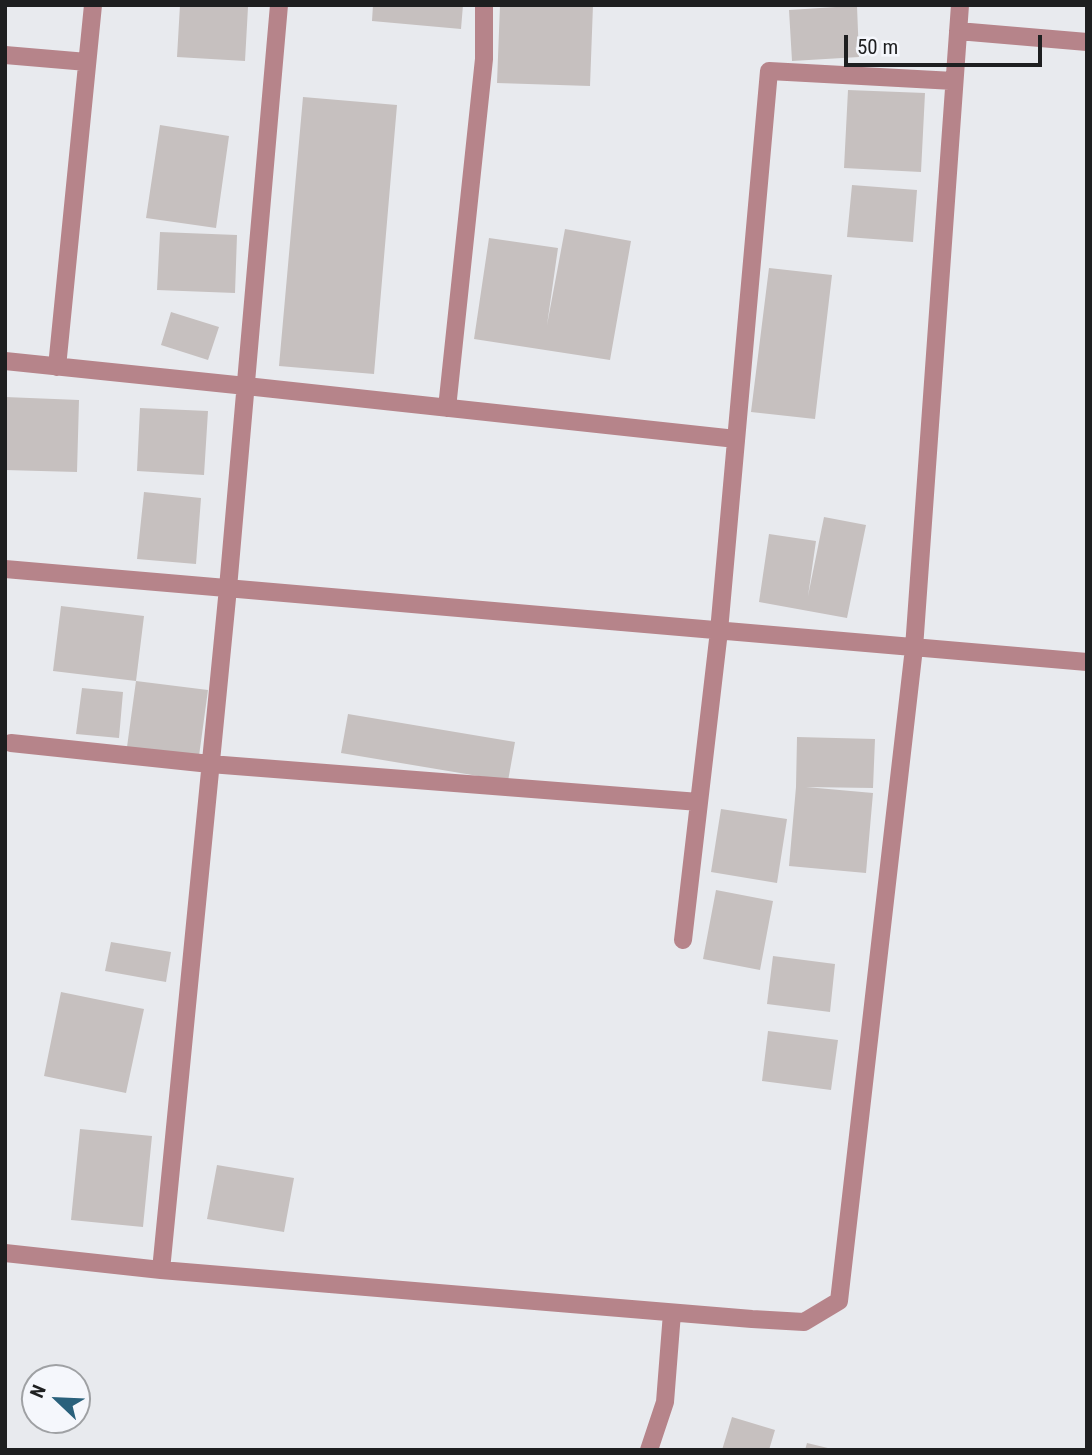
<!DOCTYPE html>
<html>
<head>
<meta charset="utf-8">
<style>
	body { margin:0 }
	#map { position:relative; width:1092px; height:1455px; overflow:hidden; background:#e8eaee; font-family:"Roboto Condensed",sans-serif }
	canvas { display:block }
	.frame { position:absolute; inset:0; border:7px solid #1e1f20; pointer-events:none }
	.north { position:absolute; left:21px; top:1364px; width:70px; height:70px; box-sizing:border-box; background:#f5f7fc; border:2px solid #9fa1a4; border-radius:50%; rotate:293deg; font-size:19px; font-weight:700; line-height:28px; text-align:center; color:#1e1f20 }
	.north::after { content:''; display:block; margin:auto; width:24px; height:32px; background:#2a617c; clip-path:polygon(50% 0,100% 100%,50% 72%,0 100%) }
	.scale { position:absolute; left:844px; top:35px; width:198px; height:32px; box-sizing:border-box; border:4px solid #1e1f20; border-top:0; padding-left:9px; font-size:21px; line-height:24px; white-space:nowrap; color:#1e1f20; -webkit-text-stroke:5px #f5f7fc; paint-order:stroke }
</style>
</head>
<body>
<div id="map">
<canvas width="1092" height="1455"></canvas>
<div class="frame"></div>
<div class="north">N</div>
<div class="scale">50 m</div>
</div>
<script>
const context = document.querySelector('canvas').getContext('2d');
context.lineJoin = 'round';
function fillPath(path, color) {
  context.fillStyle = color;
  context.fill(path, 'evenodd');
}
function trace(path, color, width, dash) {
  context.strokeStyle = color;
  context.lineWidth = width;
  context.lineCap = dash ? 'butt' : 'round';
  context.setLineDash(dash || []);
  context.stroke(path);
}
fillPath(new Path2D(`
	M180 5 248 7 245 61 177 57Z
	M373 5H463L461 29 372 21Z
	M500 5H593L590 86 497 83Z
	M836 5 857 6 859 57 792 61 789 10 836 7Z
	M848 90 925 93 921 172 844 168Z
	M303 97 397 105 374 374 279 366Z
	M160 125 229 136 216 228 146 218Z
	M852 185 917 190 913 242 847 237Z
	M565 229 631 241 610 360 474 339 489 238 558 248 547 325Z
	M160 232 237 235 235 293 157 290Z
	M769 268 832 275 815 419 751 412Z
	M171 312 219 327 208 360 161 345Z
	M5 397 79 400 77 472 5 470Z
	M140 408 208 411 204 475 137 471Z
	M144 492 201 498 196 564 137 559Z
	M824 517 866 525 847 618 759 602 769 534 816 541 808 596Z
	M61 606 144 616 136 681 53 671Z
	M136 681 208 690 199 756 127 747Z
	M82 688 123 692 119 738 76 734Z
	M348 714 515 742 508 781 341 753Z
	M797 737 875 739 873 788 806 787 873 793 866 873 789 866 796 787Z
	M721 809 787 819 777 883 711 872Z
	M716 890 773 901 760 970 703 959Z
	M111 942 171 952 166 982 105 971Z
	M773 956 835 964 830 1012 767 1004Z
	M61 992 144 1009 126 1093 44 1076Z
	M768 1031 838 1040 831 1090 762 1081Z
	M80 1129 152 1136 143 1227 71 1220Z
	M217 1165 294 1178 284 1232 207 1219Z
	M732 1417 775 1430 769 1450H722Z
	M807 1443 832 1449V1450H805Z`), '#c6c0bf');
trace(new Path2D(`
	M958 31 1087 42
	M5 55 87 62
	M5 361 246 386 736 439
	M57 367 93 5
	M447 408 484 59V5
	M5 569 1087 662
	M11 743 210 764 699 802
	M683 940 719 631 769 71 954 81
	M5 1253 161 1270 752 1319 804 1322 839 1301 914 648 960 5
	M161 1270 228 588 279 5
	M649 1450 665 1402 672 1313`), '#b6848a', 18);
</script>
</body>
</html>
